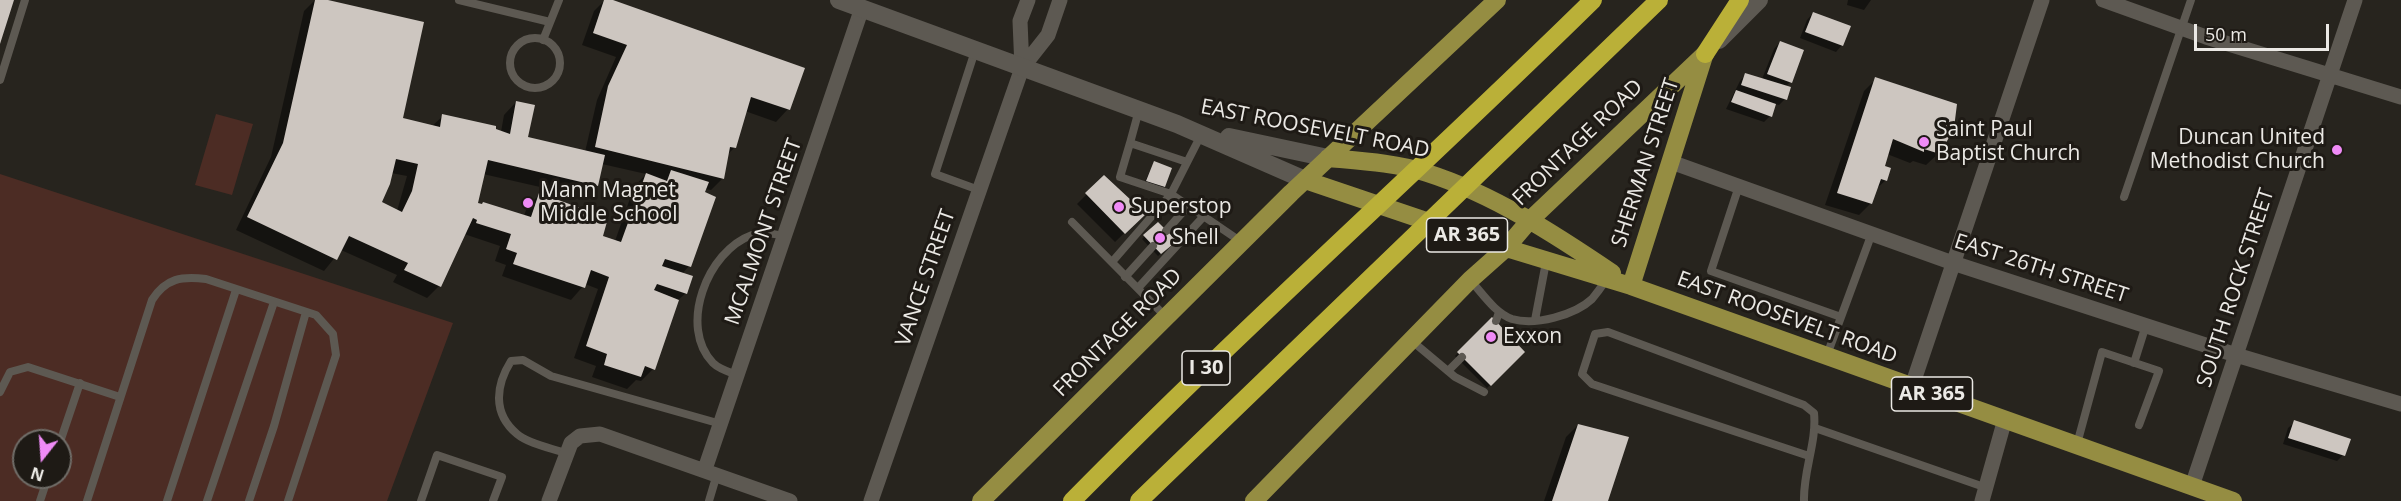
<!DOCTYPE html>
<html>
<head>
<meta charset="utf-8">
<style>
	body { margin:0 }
	#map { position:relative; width:2401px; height:501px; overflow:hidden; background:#27241e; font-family:"Open Sans",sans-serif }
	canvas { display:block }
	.north { position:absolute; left:12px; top:429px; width:60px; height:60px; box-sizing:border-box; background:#1e1a15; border:2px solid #706d68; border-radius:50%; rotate:197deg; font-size:16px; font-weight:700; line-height:24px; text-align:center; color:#ebe9e5 }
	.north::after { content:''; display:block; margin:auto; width:21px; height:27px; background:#ef8bf6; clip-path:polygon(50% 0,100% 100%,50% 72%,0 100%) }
	.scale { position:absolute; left:2194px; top:24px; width:135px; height:27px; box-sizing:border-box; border:3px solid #ebe9e5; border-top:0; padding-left:8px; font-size:18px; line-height:21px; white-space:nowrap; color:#ebe9e5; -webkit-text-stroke:4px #1e1a15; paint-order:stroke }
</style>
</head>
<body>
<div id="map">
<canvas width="2401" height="501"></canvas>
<div class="north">N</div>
<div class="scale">50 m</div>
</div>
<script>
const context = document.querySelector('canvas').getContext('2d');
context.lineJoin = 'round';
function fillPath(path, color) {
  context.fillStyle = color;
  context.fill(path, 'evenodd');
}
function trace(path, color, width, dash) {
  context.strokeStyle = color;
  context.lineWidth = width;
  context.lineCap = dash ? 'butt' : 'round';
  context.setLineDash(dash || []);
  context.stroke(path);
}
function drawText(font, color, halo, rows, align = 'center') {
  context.font = font + ' "Open Sans",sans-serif';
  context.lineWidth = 6;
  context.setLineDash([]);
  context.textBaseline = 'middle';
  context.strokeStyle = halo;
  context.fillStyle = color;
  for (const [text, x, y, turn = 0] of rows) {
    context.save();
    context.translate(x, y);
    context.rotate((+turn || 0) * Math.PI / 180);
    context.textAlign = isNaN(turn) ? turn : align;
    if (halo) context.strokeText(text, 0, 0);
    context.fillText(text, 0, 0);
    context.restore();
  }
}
fillPath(new Path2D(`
	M216 114 253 124 232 195 195 185Z
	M0 174 453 323 387 501H0ZM24 441H60V477H24Z`), '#4c2c24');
fillPath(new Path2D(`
	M315 0H322L401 119 432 126 443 116 501 132 504 115 516 102 526 138 585 152 597 100 616 57 582 45 594 11 605 0 788 109 776 122 745 111 734 148 727 155 723 178 711 190 705 189 689 266 682 274 686 293 677 301 653 369 641 381 636 380 627 389 592 377 596 366 574 358 598 289 585 284 571 300 502 276 506 265 495 261 500 246 464 234 439 286 427 298 393 282 397 275 341 250 324 271 236 230 271 157 304 11ZM602 164 646 174 634 187 615 241 601 236 539 195 527 207 524 216 476 204 483 174 584 197 596 185ZM391 173 407 176 397 211 380 202Z
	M1848 0H1871L1864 10 1847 5Z
	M1813 13 1842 45 1836 52 1800 38 1807 20Z
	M1780 42 1802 51 1790 82 1785 87V99L1779 105 1775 104 1770 116 1764 122 1726 109 1740 81 1746 74 1762 79 1774 49Z
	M1876 79 1939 153 1926 165 1913 161 1910 163 1887 154 1883 167 1886 180 1875 190 1871 203 1859 215 1825 205 1864 91Z
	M1154 163 1164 187 1161 189 1144 183Z
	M1104 177 1144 214 1115 242 1077 204Z
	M1157 224 1174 241 1158 256 1142 239Z
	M1492 319 1523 352 1487 388 1455 356Z
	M2295 422 2343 455 2337 461 2283 444 2288 428Z
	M1578 425 1627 438 1606 501H1544L1566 437Z`), '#0007');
fillPath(new Path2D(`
	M0 0H14L0 44Z
	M315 0H328L424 22 403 118 440 127 442 114 496 126V129L510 134 516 101 535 105 528 137 605 155 598 186 488 160 478 203 482 204 483 202 531 217 539 193 608 218 603 236 621 242 646 173 667 181 671 170 709 182 705 192 716 197 691 267 665 259 662 266 693 276 687 294 657 284 654 290 679 300 655 370 645 366 641 377 604 365 607 354 586 346 609 277 591 270 585 288 513 264 517 253 506 249 511 234 476 223 477 220 473 218 441 287 404 270 408 263 349 236 337 260 247 217 283 143ZM396 159 418 164 412 191 402 212 382 202 390 184Z
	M604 0H613L805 68 790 110 751 97 736 148 730 147 724 179 595 147 608 86 627 45 593 33Z
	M1813 12 1851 26 1843 46 1805 32Z
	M1780 41 1804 50 1792 83 1767 74Z
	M1745 73 1791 87 1787 100 1741 85Z
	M1875 77 1957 104 1954 128 1940 154 1924 149V152L1893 139 1885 166 1891 168 1887 181 1881 179 1872 204 1837 193Z
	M1736 90 1776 104 1772 117 1731 102Z
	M1154 161 1172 168 1165 187 1146 181Z
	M1104 175 1146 214 1125 234 1085 193Z
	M1158 222 1177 241 1161 254 1143 235Z
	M1492 317 1525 352 1491 386 1457 352Z
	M2294 420 2351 439 2345 456 2288 438Z
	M1578 424 1629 437 1608 501H1552Z`), '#cdc6c0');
trace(new Path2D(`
	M459 0 550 22
	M510 63a25 25 0 1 1 50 0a25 25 0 1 1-50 0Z
	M543 40 559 0
	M975 51 935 174 979 190
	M0 80 25 0
	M1139 110 1130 143 1187 162
	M1201 135 1171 194 1240 241
	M1739 186 1711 271 1841 317
	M2124 197 2191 0
	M1072 222 1166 317
	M1166 231 1189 205
	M1112 262 1171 194 1120 177 1130 143
	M1125 277 1153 246
	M1471 281C1483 294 1495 313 1512 319 1535 326 1575 315 1592 299 1597 293 1602 286 1606 280
	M1138 288 1204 216
	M1535 320 1546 262
	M1496 321 1499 312
	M1412 341 1455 377 1484 392
	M1827 355 1872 233
	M2134 363 2146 325
	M1448 371 1462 357
	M737 375C729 372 719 369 713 363 678 327 707 251 752 235 763 231 774 234 784 236
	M0 392 10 372 28 367 120 397
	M1815 428 1984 487
	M60 442 80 383
	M2077 444 2102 352 2159 371 2139 425
	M565 453C551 448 529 444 517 434 492 413 496 385 511 361L523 360 551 376 721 424
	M40 501 48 477
	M87 501 152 300C166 278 182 276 206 279L316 315 333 334 336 355 288 501
	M167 501 236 290
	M207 501 274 302
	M249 501 274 426 306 312
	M421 501 437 455 502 477 493 501
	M709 501 717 474
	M1804 501C1803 471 1817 442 1814 413L1804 405 1608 332 1595 334 1582 374 1592 384 1809 456`), '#5d5952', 8);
trace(new Path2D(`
	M2103 0 2206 37 2401 97
	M1022 68 1020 21 1028 0
	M1671 162 1953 263 2236 355 2401 404
	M1912 386 2042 0
	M705 469 862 8
	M2192 486 2355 0
	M549 501 571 443 580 436 600 434 790 501
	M871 501 1022 68 1048 35 1060 0
	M1982 501 2005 419`), '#5d5952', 15);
trace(new Path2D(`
	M839 0 1177 124 1305 180
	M1719 40 1759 0
	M1229 137 1328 158`), '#5d5952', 18);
trace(new Path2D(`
	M1328 158C1361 161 1396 163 1427 173 1493 194 1556 235 1612 273
	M1305 180 1506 248 1631 286 2233 501
	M1631 286 1704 56
	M981 501 1291 193 1497 0
	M1254 501 1470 280 1506 248 1529 221 1705 54`), '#958d42', 18);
trace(new Path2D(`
	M1705 54 1740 0
	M1072 501C1241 329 1421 169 1593 0
	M1139 501 1659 0`), '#bab038', 18);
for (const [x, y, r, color] of [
	[1924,142,6,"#ef8bf6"],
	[2337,150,6,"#ef8bf6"],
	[528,203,6,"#ef8bf6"],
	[1119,207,6,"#ef8bf6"],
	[1160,238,6,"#ef8bf6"],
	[1491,337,6,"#ef8bf6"]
]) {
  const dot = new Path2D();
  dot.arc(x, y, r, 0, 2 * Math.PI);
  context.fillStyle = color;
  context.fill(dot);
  trace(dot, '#1e1a15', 2);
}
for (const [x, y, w] of [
	[1467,235,81],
	[1206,368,48],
	[1932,394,81]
]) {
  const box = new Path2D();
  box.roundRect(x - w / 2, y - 17, w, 34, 4.5);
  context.fillStyle = '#1e1a15';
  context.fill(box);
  trace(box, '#ebe9e5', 1.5);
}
drawText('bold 20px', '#ebe9e5', null, [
	["AR 365",1467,235],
	["I 30",1206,368],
	["AR 365",1932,394]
]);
drawText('21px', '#ebe9e5', '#1e1a15', [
	["EAST ROOSEVELT ROAD",1315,129,11],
	["FRONTAGE ROAD",1578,143,-44],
	["SHERMAN STREET",1646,163,-72],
	["MCALMONT STREET",764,232,-71],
	["EAST 26TH STREET",2041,269,18],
	["VANCE STREET",926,278,-71],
	["SOUTH ROCK STREET",2236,288,-72],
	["EAST ROOSEVELT ROAD",1787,318,20],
	["FRONTAGE ROAD",1118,333,-45]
]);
drawText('21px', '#ebe9e5', '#1e1a15', [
	["Saint Paul",1936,130],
	["Baptist Church",1936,154],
	["Duncan United",2325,138,"right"],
	["Methodist Church",2325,162,"right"],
	["Mann Magnet",540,191],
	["Middle School",540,215],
	["Superstop",1131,207],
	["Shell",1172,238],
	["Exxon",1503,337]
], 'left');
</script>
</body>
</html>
